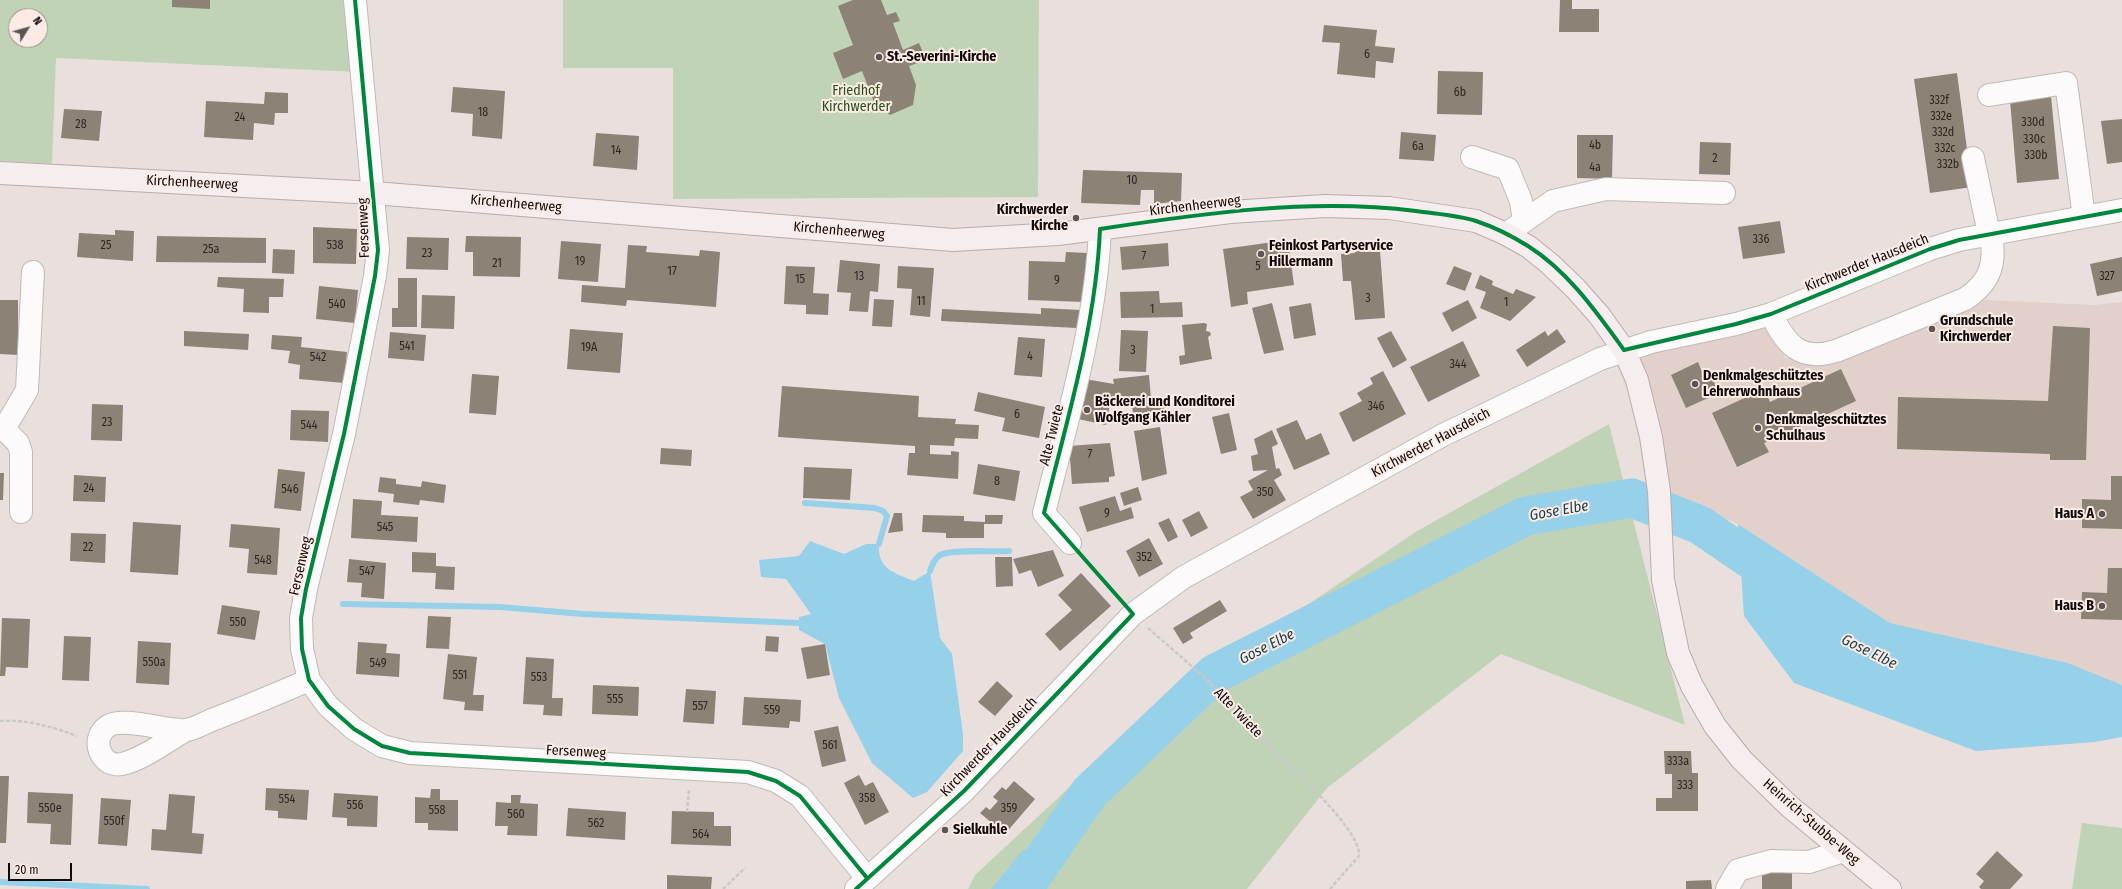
<!DOCTYPE html>
<html>
<head>
<meta charset="utf-8">
<style>
	body { margin:0 }
	#map { position:relative; width:2122px; height:889px; overflow:hidden; background:#e9e0dd; font-family:"Fira Sans Condensed",sans-serif }
	canvas { display:block }
	.north { position:absolute; left:8px; top:8px; width:40px; height:40px; box-sizing:border-box; background:#fcebe5; border:1px solid #9d918d; border-radius:50%; rotate:53deg; font-size:11px; font-weight:700; line-height:16px; text-align:center; color:#0f0a08 }
	.north::after { content:''; display:block; margin:auto; width:14px; height:18px; background:#5b5553; clip-path:polygon(50% 0,100% 100%,50% 72%,0 100%) }
	.scale { position:absolute; left:8px; top:863px; width:64px; height:18px; box-sizing:border-box; border:2px solid #0f0a08; border-top:0; padding-left:5px; font-size:12px; line-height:14px; white-space:nowrap; color:#0f0a08; -webkit-text-stroke:3px #fcebe5; paint-order:stroke }
</style>
</head>
<body>
<div id="map">
<canvas width="2122" height="889"></canvas>
<div class="north">N</div>
<div class="scale">20 m</div>
</div>
<script>
const context = document.querySelector('canvas').getContext('2d');
context.lineJoin = 'round';
function fillPath(path, color) {
  context.fillStyle = color;
  context.fill(path, 'evenodd');
}
function trace(path, color, width, dash) {
  context.strokeStyle = color;
  context.lineWidth = width;
  context.lineCap = dash ? 'butt' : 'round';
  context.setLineDash(dash || []);
  context.stroke(path);
}
function drawText(font, color, halo, rows, align = 'center') {
  context.font = font + ' "Fira Sans Condensed",sans-serif';
  context.lineWidth = 4;
  context.setLineDash([]);
  context.textBaseline = 'middle';
  context.strokeStyle = halo;
  context.fillStyle = color;
  for (const [text, x, y, turn = 0] of rows) {
    context.save();
    context.translate(x, y);
    context.rotate((+turn || 0) * Math.PI / 180);
    context.textAlign = isNaN(turn) ? turn : align;
    if (halo) context.strokeText(text, 0, 0);
    context.fillText(text, 0, 0);
    context.restore();
  }
}
fillPath(new Path2D(`
	M1965 299 2094 305 2122 302V685L2068 663 1890 623 1738 524 1659 491 1624 350 1771 314 1785 358 1862 341Z`), '#e2d1cb');
fillPath(new Path2D(`
	M0 0H347L358 72 56 58 52 164 0 161ZM16 16H40V40H16Z
	M563 0H1039L1038 197 673 199V68H563Z
	M1609 424 1685 725 1501 654 1327 788 1247 889H968L975 875 1157 706 1417 531Z
	M2082 823 2122 828V889H2072Z`), '#c1d3b6');
fillPath(new Path2D(`
	M1738 524 1890 623 2068 663 2122 685V737L2095 742 1976 751 1794 683 1744 616Z
	M810 541 844 554 866 544H879C877 569 894 573 914 581L930 571 940 638 952 654 963 734V751L927 792 913 798 872 763 839 698 825 644 799 630V617L811 614 786 579 761 577 759 560 799 556Z
	M1024 849 1056 875 1046 889H991Z`), '#96d0e9');
trace(new Path2D(`
	M805 503 875 508 883 511 887 516 879 544
	M930 571C932 565 934 559 940 555 950 549 995 552 1009 551
	M343 604 500 607 583 614 799 623
	M0 882 147 889`), '#96d0e9', 6);
trace(new Path2D(`
	M1023 889 1089 793 1214 674 1526 516 1632 498 1700 525 1772 574 1782 584`), '#96d0e9', 39);
fillPath(new Path2D(`
	M172 0H210V9L172 7Z
	M853 0H881L887 15 896 12 900 21 893 23 903 50 919 43 926 60 909 66 916 85 913 105 890 115 874 102 862 71 843 79 833 53 853 45 838 6Z
	M1560 0H1572V9H1599V32H1559Z
	M1324 25 1377 30 1375 46 1395 48 1393 63 1376 61 1375 78 1337 74 1340 43 1322 42Z
	M1438 71 1483 72 1482 115 1437 114Z
	M1957 73 1972 187 1930 193 1914 79Z
	M453 87 505 91 502 139 472 136 473 114 451 112Z
	M265 92 288 93V113H275L274 125 254 123 253 140 204 137 206 101 264 104Z
	M2051 96 2059 179 2017 183 2010 100Z
	M64 109 102 111 99 141 61 138Z
	M2122 119V162L2107 164 2101 121Z
	M1401 132 1436 135 1434 161 1399 159Z
	M596 133 639 136 637 170 593 166Z
	M1577 135H1613L1612 179 1577 178Z
	M1700 142 1731 143 1730 175 1699 174Z
	M1083 170 1182 173 1181 201 1154 204V190H1141L1140 205 1081 203Z
	M1780 221 1785 253 1743 259 1738 227Z
	M313 227 357 229 356 264 313 263Z
	M115 230 134 231 133 261 77 257 79 233 115 235Z
	M157 236 266 238V263L156 262Z
	M466 236 521 237 520 277 473 276V252H465Z
	M407 237 449 238 448 270 406 269Z
	M1288 240 1294 285 1247 292 1248 304 1231 307 1223 249Z
	M561 241 601 244 598 282 558 279Z
	M1168 243 1169 266 1122 270 1120 247Z
	M1365 244 1366 252 1380 251 1385 318 1355 320 1351 281H1343L1341 254 1355 253 1354 245Z
	M628 245 647 246 646 252 699 256 700 250 720 252 716 307 627 300 626 306 581 302 582 285 625 288Z
	M273 249 295 250 294 274 272 273Z
	M1066 252 1087 253 1085 302 1028 300 1029 261 1065 262Z
	M2122 257V291L2097 296 2090 264Z
	M840 260 880 264 878 292 870 291 868 312 849 311 851 293 837 292Z
	M786 266 815 267 813 293 829 294 828 315 806 314V305L784 304Z
	M898 266 934 268 930 317 910 315 912 289 897 288Z
	M1454 266 1472 273 1465 291 1446 284Z
	M1480 275 1493 281 1492 285 1513 294 1516 289 1536 297 1510 321 1480 308 1486 292 1475 288Z
	M218 277 284 279 283 297H269V313L243 312 244 289 217 287Z
	M398 278H417V327H392V308H398Z
	M319 286 358 290 355 323 316 319Z
	M1159 291 1160 303 1182 302 1183 317 1121 318 1120 292Z
	M422 295 455 296 454 329 421 328Z
	M874 299 894 300 892 327 872 326Z
	M0 300H18V355L0 354Z
	M1468 300 1477 318 1452 332 1442 313Z
	M1272 303 1284 350 1264 354 1252 308Z
	M1311 303 1316 335 1294 339 1289 307Z
	M1041 308 1081 310 1077 328 941 321 942 309 1041 314Z
	M1204 323 1207 324 1206 331 1210 332 1211 335 1208 337 1212 359 1180 365 1179 356 1185 355 1182 325Z
	M2053 326 2090 328 2086 460H2050V454L1897 449 1898 397 2048 401Z
	M570 329 623 333 620 373 567 369Z
	M1557 329 1566 342 1527 367 1516 350 1545 331 1548 336Z
	M1121 330 1148 331 1146 372 1119 371Z
	M184 331 249 334 248 350 184 346Z
	M1391 331 1407 360 1393 368 1377 338Z
	M390 332 426 335 424 361 388 358Z
	M272 335 302 337 301 347 347 352 344 383 299 379 300 365 288 363 290 351 271 349Z
	M1018 337 1045 339 1042 377 1014 375Z
	M1463 341 1480 376 1428 402 1410 367Z
	M1698 362 1702 372 1708 369 1719 393 1686 408 1671 375Z
	M1841 369 1856 401 1764 443 1769 452 1737 467 1712 413 1764 389 1770 402Z
	M1383 371 1406 414 1353 442 1339 413 1362 401 1357 393 1373 384 1370 378Z
	M472 374 499 376 496 415 469 413Z
	M1149 375 1151 399 1163 398 1165 419 1134 422 1131 397 1111 399 1106 425 1078 419 1085 379 1114 384 1113 379Z
	M782 386 919 396 918 417 956 419 955 424 979 425 978 439 955 438 954 446 930 445V454L951 455V451L959 452 958 479 907 475 909 453H915V446L778 437Z
	M978 392 1045 407 1039 438 1002 431 1005 418 974 411Z
	M92 404 123 405 122 441 91 440Z
	M291 410 329 411 328 442 290 440Z
	M1229 413 1237 450 1221 454 1212 417Z
	M1297 420 1306 440 1321 433 1330 454 1294 470 1276 429Z
	M1160 427 1167 474 1142 481 1134 431Z
	M1272 430 1278 444 1272 447 1276 469 1279 468 1282 475 1274 480 1286 500 1253 519 1240 497 1253 490 1248 481 1268 470 1253 471 1251 456 1258 454 1254 439Z
	M1110 443 1115 476 1109 477V482L1072 484 1069 446Z
	M661 448 692 450 691 466 660 464Z
	M978 464 1020 471 1015 501 973 494Z
	M804 467 852 469 850 500 803 498Z
	M278 469 305 472 301 511 274 508Z
	M0 473H4L3 500H0Z
	M74 475 106 477 105 502 73 501Z
	M2111 476H2122V529L2082 528V499L2111 500Z
	M380 477 396 479V484L421 487 422 481 446 485 444 503 420 500 419 505 393 502 394 494 378 492Z
	M1138 487 1142 500 1124 506 1120 493Z
	M1115 496 1120 511 1131 507 1134 518 1087 532 1079 507Z
	M353 499 382 501 381 515 418 517 417 542 351 538Z
	M1199 511 1208 528 1191 537 1182 520Z
	M894 513H902L903 531 888 533Z
	M923 515 964 516V521L985 522V515H1003L1002 524H984V538H946V533L922 532Z
	M1169 518 1178 537 1168 542 1158 523Z
	M133 522 181 525 178 575 130 572Z
	M231 524 280 528 277 575 247 573 249 549 229 547Z
	M71 533 106 534 105 563 70 561Z
	M1149 538 1163 564 1139 577 1126 551Z
	M1053 550 1064 576 1038 587 1031 570 1019 574 1013 559Z
	M412 552 436 553V566L455 567 454 590 435 589 436 573 412 572Z
	M995 557H1012L1013 586 996 587Z
	M349 559 386 563 384 599 361 597 362 583 347 582Z
	M2108 568H2122V620L2081 619 2082 592 2107 593Z
	M1081 573 1111 606 1060 651 1045 634 1072 610 1058 595Z
	M1220 600 1227 611 1190 633 1193 638 1183 644 1173 628Z
	M222 605 260 611 255 640 217 634Z
	M428 616 451 617 449 649 426 648Z
	M2 618 30 619 28 668 6 667 5 676H0Z
	M64 636 91 637 89 681 62 680Z
	M766 636 779 637 778 652 765 651Z
	M138 641 171 643 169 685 136 683Z
	M358 642 387 644 386 653 400 654 399 677 356 674Z
	M825 644 830 675 807 679 801 648Z
	M448 654 477 657 473 695H484L483 711 464 710 465 702 443 699Z
	M526 657 554 659 552 698H563L562 716 543 715 544 705 523 704Z
	M997 681 1013 696 995 716 978 702Z
	M593 685 639 687 638 716 592 714Z
	M686 689 716 691 714 724 683 722Z
	M744 697 801 700 800 722 790 721 789 728 742 725Z
	M838 726 846 761 822 767 814 731Z
	M1664 751H1691L1692 773H1698V811H1656V798H1672V774H1665Z
	M859 775 865 786 873 782 889 812 865 825 844 783Z
	M0 776H9L6 843H0Z
	M1014 781 1035 799 1005 834 980 813 986 807 990 810 998 801 993 797 1002 787 1006 790Z
	M266 788 309 790 307 820 278 818V811L265 810Z
	M431 789H440V800H458V831L428 830V823H415V797L430 798Z
	M28 792 73 794 71 845 50 844 51 824 27 823Z
	M334 793 378 796 377 827 347 826V818L332 817Z
	M169 794 195 796 192 833 204 834 202 854 151 850 152 829 166 830Z
	M511 795H521L520 803 538 804 537 836 507 835 508 826H495L496 802 511 803Z
	M101 798 131 800 127 846 98 844Z
	M568 808 626 812 625 840 566 836Z
	M672 811 714 812V826H731V846L671 844Z
	M1997 851 2023 875 2010 889H1981L1979 887 1984 881 1976 874Z
	M1792 868V889H1762V869Z
	M667 875 712 877 711 889H667Z
	M1711 880 1712 889H1686V881Z`), '#8c8276');
const minor = new Path2D(`
	M355 0 378 250 375 276 344 434 306 589 301 618 302 649 309 680 328 706 354 729 382 746 410 753 748 772 776 781 800 796 867 878
	M1989 95 2066 83 2084 217
	M1472 157 1508 169 1521 201 1524 221
	M1973 158 1989 234
	M1506 234 1553 201 1606 189 1724 193
	M1771 314C1786 344 1799 362 1836 351L1965 299C1991 282 1996 263 1991 234
	M4 429 27 390 33 272
	M4 429 18 443 21 452V512
	M1070 543 1044 513C1067 420 1096 325 1100 229
	M186 730C168 740 142 760 122 764 101 768 89 739 108 726 124 716 167 732 186 730 196 729 207 721 217 718 248 706 279 693 309 680
	M856 889 964 791 1133 614 1184 577 1443 435 1600 359 1651 342 1736 324 1771 314 1930 249 1959 240 2122 210
	M1727 889 1738 870 1771 861 1809 862 1843 851`);
const major = new Path2D(`
	M0 173 374 193 953 240 1058 234 1230 212 1325 206 1389 208 1476 221 1506 234 1529 247 1550 264 1575 288 1599 315 1624 350 1637 380 1651 437 1659 491 1663 580 1678 653 1692 686 1715 726 1742 760 1789 806 1890 889`);
trace(minor, '#c0bab7', 24);
trace(major, '#bbabac', 24);
trace(new Path2D(`
	M1083 558 1118 598
	M1148 628C1174 651 1201 673 1225 698 1241 715 1256 732 1272 749 1292 769 1361 829 1359 856L1330 889
	M0 721C26 719 53 727 77 736
	M687 812 689 789
	M723 889 745 868`), '#cac8c8', 2.5, [4, 2]);
trace(minor, '#fcfafa', 22);
trace(major, '#f5edee', 22);
trace(new Path2D(`
	M355 0 378 250 375 276 344 434 306 589 301 618 302 649 309 680 328 706 354 729 382 746 410 753 748 772 776 781 800 796 867 878
	M856 889 964 791 1133 614 1044 513C1067 420 1096 325 1100 229 1204 213 1311 198 1416 211 1436 214 1457 215 1476 221 1494 227 1512 236 1528 246 1568 271 1597 313 1624 350L1736 324 1771 314 1930 249 1959 240 2122 210`), '#00873e', 4);
for (const [x, y, r, color] of [
	[879,57,4,"#5b5553"],
	[1076,218,4,"#5b5553"],
	[1261,254,4,"#5b5553"],
	[1932,329,4,"#5b5553"],
	[1695,384,4,"#5b5553"],
	[1087,410,4,"#5b5553"],
	[1758,428,4,"#5b5553"],
	[2102,514,4,"#5b5553"],
	[2102,606,4,"#5b5553"],
	[945,830,4,"#5b5553"]
]) {
  const dot = new Path2D();
  dot.arc(x, y, r, 0, 2 * Math.PI);
  context.fillStyle = color;
  context.fill(dot);
  trace(dot, '#fcebe5', 1.5);
}
drawText('12px', '#2e2824', null, [
	["6",1367,55],
	["6b",1460,93],
	["332f",1939,101],
	["18",483,113],
	["332e",1941,117],
	["24",240,118],
	["330d",2033,123],
	["28",81,125],
	["332d",1943,133],
	["330c",2034,140],
	["4b",1595,146],
	["6a",1418,147],
	["332c",1945,149],
	["14",616,151],
	["330b",2036,156],
	["2",1715,159],
	["332b",1948,165],
	["4a",1595,168],
	["10",1132,181],
	["336",1761,240],
	["25",106,246],
	["538",335,246],
	["25a",211,250],
	["23",427,254],
	["7",1144,257],
	["19",580,262],
	["21",497,264],
	["5",1258,267],
	["17",672,272],
	["13",859,277],
	["327",2107,277],
	["15",800,280],
	["9",1057,281],
	["3",1368,299],
	["11",921,302],
	["1",1506,303],
	["540",337,305],
	["1",1152,310],
	["541",407,347],
	["19A",589,348],
	["3",1133,351],
	["4",1030,357],
	["542",318,358],
	["344",1458,365],
	["346",1376,407],
	["6",1017,415],
	["23",107,423],
	["544",309,426],
	["7",1090,455],
	["8",997,482],
	["24",89,489],
	["546",290,490],
	["350",1265,493],
	["9",1107,514],
	["545",385,528],
	["22",88,548],
	["352",1144,558],
	["548",263,561],
	["547",367,572],
	["550",238,623],
	["550a",154,663],
	["549",378,664],
	["551",460,676],
	["553",539,678],
	["555",615,700],
	["557",700,707],
	["559",772,711],
	["561",830,746],
	["333a",1678,762],
	["333",1685,786],
	["358",867,799],
	["554",287,800],
	["556",355,806],
	["550e",50,809],
	["359",1009,809],
	["558",437,811],
	["560",516,815],
	["550f",114,822],
	["562",596,824],
	["564",701,835]
]);
drawText('bold 14px', '#0f0a08', '#fcebe5', [
	["St.-Severini-Kirche",887,57],
	["Kirchwerder",1068,210,"right"],
	["Kirche",1068,226,"right"],
	["Feinkost Partyservice",1269,246],
	["Hillermann",1269,262],
	["Grundschule",1940,321],
	["Kirchwerder",1940,337],
	["Denkmalgeschütztes",1703,376],
	["Lehrerwohnhaus",1703,392],
	["Bäckerei und Konditorei",1095,402],
	["Wolfgang Kähler",1095,418],
	["Denkmalgeschütztes",1766,420],
	["Schulhaus",1766,436],
	["Haus A",2094,514,"right"],
	["Haus B",2094,606,"right"],
	["Sielkuhle",953,830]
], 'left');
drawText('14px', '#245217', '#fcebe5', [
	["Friedhof",856,91],
	["Kirchwerder",856,107]
]);
drawText('14px', '#0f0a08', '#fcebe5', [
	["Kirchenheerweg",192,183,3],
	["Kirchenheerweg",516,204,5],
	["Kirchenheerweg",1195,206,-7],
	["Fersenweg",364,228,-92],
	["Kirchenheerweg",839,231,5],
	["Kirchwerder Hausdeich",1867,263,-22],
	["Alte Twiete",1052,435,-76],
	["Kirchwerder Hausdeich",1431,443,-28],
	["Fersenweg",301,566,-77],
	["Alte Twiete",1238,713,46],
	["Kirchwerder Hausdeich",989,747,-46],
	["Fersenweg",576,752,3],
	["Heinrich-Stubbe-Weg",1811,822,41]
]);
drawText('italic 15px', '#183f4f', '#fcebe5', [
	["Gose Elbe",1559,511,-10],
	["Gose Elbe",1267,647,-27],
	["Gose Elbe",1869,652,26]
]);
</script>
</body>
</html>
